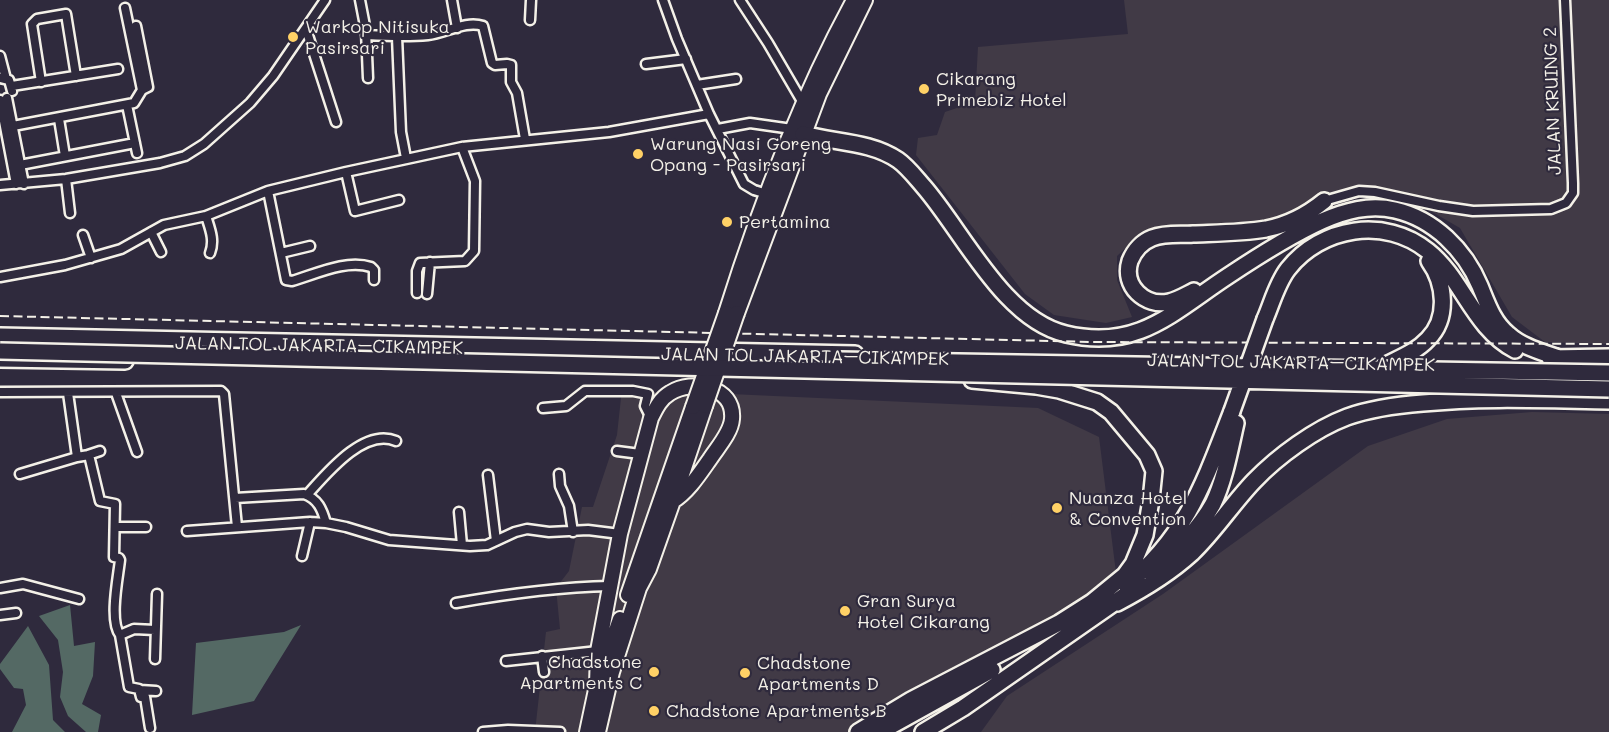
<!DOCTYPE html>
<html>
<head>
<meta charset="utf-8">
<style>
	body { margin:0 }
	canvas { display:block; background:#2f2a3d }
</style>
</head>
<body>
<canvas width="1609" height="732"></canvas>
<script>
const context = document.querySelector('canvas').getContext('2d');
context.lineJoin = 'round';
function fillPath(path, color) {
  context.fillStyle = color;
  context.fill(path, 'evenodd');
}
function trace(path, color, width, dash) {
  context.strokeStyle = color;
  context.lineWidth = width;
  context.lineCap = dash ? 'butt' : 'round';
  context.setLineDash(dash || []);
  context.stroke(path);
}
function drawText(font, color, halo, rows, align = 'center') {
  context.font = font + ' Mali,sans-serif';
  context.lineWidth = 4.5;
  context.setLineDash([]);
  context.textBaseline = 'middle';
  context.strokeStyle = halo;
  context.fillStyle = color;
  for (const [text, x, y, turn = 0] of rows) {
    context.save();
    context.translate(x, y);
    context.rotate((+turn || 0) * Math.PI / 180);
    context.textAlign = isNaN(turn) ? turn : align;
    if (halo) context.strokeText(text, 0, 0);
    context.fillText(text, 0, 0);
    context.restore();
  }
}
fillPath(new Path2D(`
	M1124 0H1609V344L1545 342 1512 317 1460 228 1415 202 1363 196 1276 227 1199 235 1136 238 1117 256V280L1132 317 1106 323 1054 315 1025 294 916 155 918 138 937 135 945 112 975 102 978 47 1128 34Z
	M686 381 730 394 1038 408 1099 437 1116 573 1103 585 1055 617 894 704 850 732H535L546 632 560 629 556 588 569 571 582 507H593L617 435 622 389 653 393Z
	M1532 412 1609 414V732H981L1007 696 1163 594 1368 446 1447 419Z`), '#413a46');
fillPath(new Path2D(`
	M70 605 74 646 95 642 93 676 82 704 101 715 98 732H86L68 716 60 697 63 672 58 640 39 616Z
	M301 625 254 701 192 715 196 643 284 632Z
	M28 626 49 665 53 720 65 732H12L26 705 23 689 14 688 0 669V664Z`), '#546964');
const street = new Path2D(`
	M360 0 366 31 368 78
	M452 0 457 28
	M663 0 677 39 709 114 744 184 754 190 767 194
	M740 0 768 43 803 103
	M530 20 531 0
	M136 26 148 87 142 90
	M306 29 336 122
	M366 35C387 36 407 37 428 35 446 33 466 20 483 26L492 63 495 65 507 64 511 65V82L517 93 525 139
	M397 37 401 132 406 158
	M0 56 6 79
	M646 64 686 59
	M0 78 9 80 12 91
	M41 82 32 24 37 19 66 14 76 76
	M697 85 736 79
	M12 86 118 69
	M7 98 24 184
	M0 100 16 184
	M127 105 137 153
	M59 119 65 156
	M13 126 134 103 142 90 125 8
	M718 129 750 123 792 129
	M20 165 135 143
	M346 172 355 211 399 200
	M66 179 70 213
	M0 185 66 179 160 163 185 156 204 144 250 103 273 76 325 0
	M268 191 286 280 292 281C316 274 346 259 371 267L374 270V280
	M1324 201 1359 191 1375 192 1439 206 1473 211 1551 209 1566 203 1573 193V183L1565 0
	M206 216C210 229 215 240 210 253
	M151 232 161 252
	M83 235 91 258
	M281 253 310 246
	M0 277 65 265 121 249 164 225 206 216 268 191 346 172 462 147 609 132 709 114
	M417 293V271L420 263 465 261 474 251 475 181 462 147
	M427 294 430 262
	M0 392 221 391 224 394 237 527
	M68 393 77 457 89 455 100 501 115 504 114 557 119 558 120 560C118 578 109 621 120 635L129 687 139 689 141 697H145L150 728
	M116 393 137 452
	M543 408 566 406 585 391H633L648 394 645 406 651 418
	M617 451 640 454
	M88 455 100 451
	M20 474 77 457
	M559 474 560 486 569 506 573 532
	M488 475 496 541
	M307 495C326 474 364 427 396 441
	M235 498 304 494C318 499 322 509 326 523
	M459 512 462 545
	M115 527H146
	M187 531 310 522 326 523 346 527 389 540 470 546 487 545 515 532 527 529 549 532 588 530 620 534
	M302 556 310 522
	M0 588 23 584 79 599
	M456 603C507 594 558 587 610 586
	M0 615 16 613
	M120 635 134 629 155 630
	M542 656 544 672
	M155 659 157 594
	M506 661 598 651
	M140 690 156 691
	M483 732 508 730 560 732`);
const primary = new Path2D(`
	M726 313C760 205 800 99 854 0
	M737 313 819 94 865 0
	M628 595 693 407
	M597 685 598 651 620 534 651 418C656 408 660 399 670 393 692 379 735 386 732 419 731 433 717 448 710 459 700 473 688 492 673 501
	M587 732 597 685 620 619
	M598 732 612 672 639 588 649 569 673 501 705 406`);
const highway = new Path2D(`
	M803 134C835 143 870 141 898 160 908 167 916 178 924 187 963 232 1004 320 1066 334 1138 351 1173 312 1228 276 1258 256 1289 236 1322 221 1345 211 1369 204 1395 210 1434 219 1465 250 1480 286 1487 303 1493 322 1508 334 1522 347 1542 352 1559 358
	M1194 291C1186 295 1178 300 1169 302 1145 307 1122 286 1130 261 1134 251 1142 242 1152 238 1165 233 1180 235 1193 234 1217 233 1242 233 1266 229 1287 225 1308 214 1324 201
	M1265 319C1272 303 1277 283 1288 269 1321 227 1385 216 1428 251 1463 279 1473 328 1515 350
	M0 336 855 354
	M1550 358 1609 357
	M0 359 125 361
	M1388 364C1402 357 1417 351 1428 339 1449 318 1445 283 1429 261
	M1151 573C1175 553 1198 531 1213 504 1225 479 1230 449 1236 423
	M1126 585C1187 536 1205 480 1232 411
	M1117 603C1144 589 1169 574 1192 553 1215 531 1232 504 1254 481 1278 456 1315 429 1347 417 1372 408 1397 405 1423 403 1485 397 1547 400 1609 401
	M858 732 911 700 1059 623 1092 602 1125 575 1133 564 1145 535 1151 500 1154 471 1147 455 1111 412 1097 402 1059 390 1036 386 972 380
	M880 732 992 670
	M923 732 963 708 1124 596`);
trace(street, '#f4f1e8', 13);
trace(primary, '#f4f1e8', 18);
trace(highway, '#f4f1e8', 20);
trace(street, '#2f2a3d', 8);
trace(primary, '#2f2a3d', 14);
trace(highway, '#2f2a3d', 15);
trace(new Path2D(`
	M0 316 1093 342 1609 344`), '#f4f1e8', 2, [9, 4.5]);
const primaryBridge = new Path2D(`
	M705 406 737 313
	M693 407 726 313`);
const highwayBridge = new Path2D(`
	M0 351 1609 389
	M840 360 1609 373
	M1232 411 1265 319`);
trace(primaryBridge, '#f4f1e8', 18, []);
trace(highwayBridge, '#f4f1e8', 20, []);
trace(primaryBridge, '#2f2a3d', 14);
trace(highwayBridge, '#2f2a3d', 15);
for (const [x, y, r, color] of [
	[293,37,6,"#ffd166"],
	[924,89,6,"#ffd166"],
	[638,154,6,"#ffd166"],
	[727,222,6,"#ffd166"],
	[1057,508,6,"#ffd166"],
	[845,611,6,"#ffd166"],
	[654,672,6,"#ffd166"],
	[745,673,6,"#ffd166"],
	[654,711,6,"#ffd166"]
]) {
  const dot = new Path2D();
  dot.arc(x, y, r, 0, 2 * Math.PI);
  context.fillStyle = color;
  context.fill(dot);
  trace(dot, '#2f2a3d', 2);
}
drawText('18px', '#f4f1e8', '#2f2a3d', [
	["Warkop Nitisuka",305,27],
	["Pasirsari",305,48],
	["Cikarang",936,79],
	["Primebiz Hotel",936,100],
	["Warung Nasi Goreng",650,144],
	["Opang - Pasirsari",650,165],
	["Pertamina",739,222],
	["Nuanza Hotel",1069,498],
	["& Convention",1069,519],
	["Gran Surya",857,601],
	["Hotel Cikarang",857,622],
	["Chadstone",642,662,"right"],
	["Apartments C",642,683,"right"],
	["Chadstone",757,663],
	["Apartments D",757,684],
	["Chadstone Apartments B",666,711]
], 'left');
drawText('18px', '#f4f1e8', '#2f2a3d', [
	["JALAN KRUING 2",1553,101,-92],
	["JALAN TOL JAKARTA–CIKAMPEK",319,346,1],
	["JALAN TOL JAKARTA–CIKAMPEK",805,357,1],
	["JALAN TOL JAKARTA–CIKAMPEK",1291,363,1]
]);
</script>
</body>
</html>
